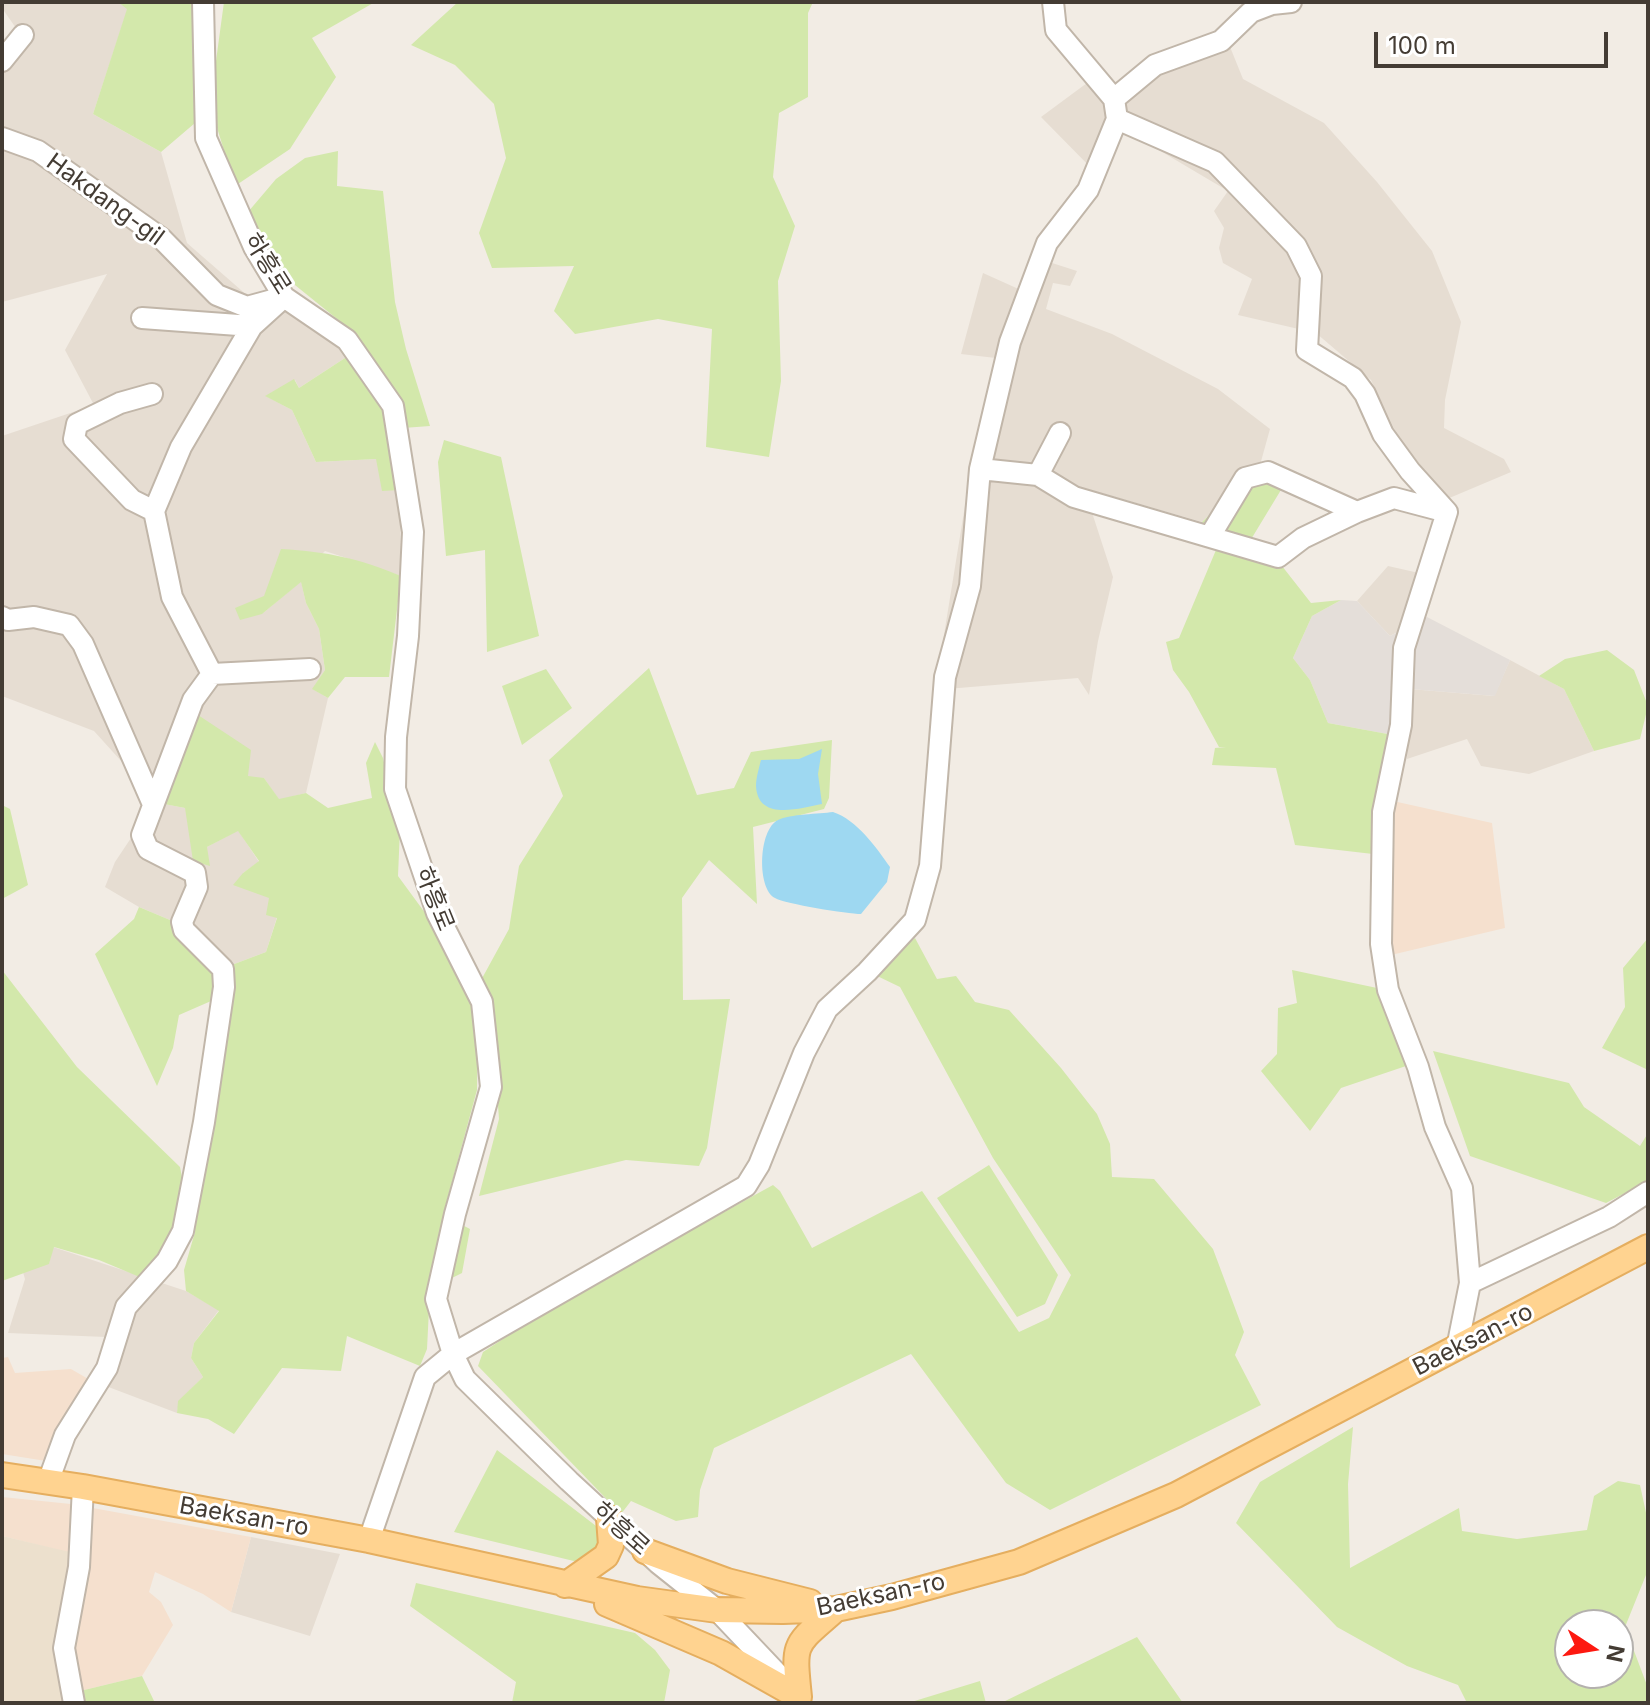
<!DOCTYPE html>
<html>
<head>
<meta charset="utf-8">
<style>
	body { margin:0 }
	#map { position:relative; width:1650px; height:1705px; overflow:hidden; background:#f2ece4; font-family:Inter,sans-serif }
	canvas { display:block }
	.frame { position:absolute; inset:0; border:4px solid #443c34; pointer-events:none }
	.north { position:absolute; left:1554px; top:1609px; width:80px; height:80px; box-sizing:border-box; background:#fff; border:2px solid #b4b1ae; border-radius:50%; rotate:102deg; font-size:22px; font-weight:700; line-height:32px; text-align:center; color:#443c34 }
	.north::after { content:''; display:block; margin:auto; width:28px; height:36px; background:#fd1910; clip-path:polygon(50% 0,100% 100%,50% 72%,0 100%) }
	.scale { position:absolute; left:1374px; top:32px; width:234px; height:36px; box-sizing:border-box; border:4px solid #443c34; border-top:0; padding-left:10px; font-size:24px; line-height:28px; white-space:nowrap; color:#443c34; -webkit-text-stroke:6px #fff; paint-order:stroke }
</style>
</head>
<body>
<div id="map">
<canvas width="1650" height="1705"></canvas>
<div class="frame"></div>
<div class="north">N</div>
<div class="scale">100 m</div>
</div>
<script>
const context = document.querySelector('canvas').getContext('2d');
context.lineJoin = 'round';
function fillPath(path, color) {
  context.fillStyle = color;
  context.fill(path, 'evenodd');
}
function trace(path, color, width, dash) {
  context.strokeStyle = color;
  context.lineWidth = width;
  context.lineCap = dash ? 'butt' : 'round';
  context.setLineDash(dash || []);
  context.stroke(path);
}
function drawText(font, color, halo, rows, align = 'center') {
  context.font = font + ' Inter,"Noto Sans KR",sans-serif';
  context.lineWidth = 6;
  context.setLineDash([]);
  context.textBaseline = 'middle';
  context.strokeStyle = halo;
  context.fillStyle = color;
  for (const [text, x, y, turn = 0] of rows) {
    context.save();
    context.translate(x, y);
    context.rotate((+turn || 0) * Math.PI / 180);
    context.textAlign = isNaN(turn) ? turn : align;
    if (halo) context.strokeText(text, 0, 0);
    context.fillText(text, 0, 0);
    context.restore();
  }
}
fillPath(new Path2D(`
	M2 2H118L128 8 93 114 161 152 187 243 249 297 289 310 348 356 299 388 295 380 266 396 292 410 316 462 376 459 400 490 401 576 325 551 262 614 301 581 306 603 319 629 325 670 313 689 328 698 306 793 279 800 264 778 160 803 185 808 207 847 238 830 259 862 243 873 270 898 277 917 266 952 229 966 216 977 170 920 139 907 105 887 115 862 139 826 159 803 94 731 2 696V436L94 405 65 350 107 274 2 302V72L29 40 18 31 2 8Z
	M1224 32 1243 79 1324 123 1377 182 1432 251 1461 322 1445 400 1444 428 1504 459 1511 472 1447 499 1398 437 1371 380 1316 333 1238 315 1252 279 1223 263 1219 248 1224 228 1214 211 1228 191 1125 130 1101 178 1041 117 1087 83 1116 89Z
	M1049 262 1077 271 1070 286 1053 283 1046 309 1112 334 1218 389 1270 429 1260 465 1202 522 1084 488 1113 577 1098 641 1089 695 1078 678 935 690 969 481 996 358 961 354 983 273 1023 291Z
	M1388 566 1419 573 1403 629 1390 636 1357 601Z
	M1510 660 1564 689 1594 751 1529 774 1481 766 1467 739 1407 759 1410 689 1494 696Z
	M53 1247 186 1291 219 1310 194 1343 191 1358 203 1377 179 1401 177 1413 90 1380 106 1337 8 1333 25 1279 23 1272 49 1263Z
	M251 1537 340 1554 310 1636 231 1612Z`), '#e6ddd2');
fillPath(new Path2D(`
	M1393 801 1492 823 1505 928 1391 955Z
	M8 1357 15 1373 71 1369 90 1380 46 1461 2 1454V1358Z
	M2 1497 71 1504 251 1537 231 1612 203 1594 155 1572 149 1592 161 1602 173 1625 142 1676 76 1692 58 1652 74 1554 2 1536Z`), '#f5e0ce');
fillPath(new Path2D(`
	M1341 600 1357 601 1390 636 1427 617 1510 660 1495 696 1410 689 1393 735 1328 723 1310 680 1293 658 1312 616Z`), '#e4ded9');
fillPath(new Path2D(`
	M2 1536 74 1553 68 1703H2Z`), '#ece0cd');
fillPath(new Path2D(`
	M118 2H192L195 29V123L161 152 93 114 127 9Z
	M224 2H375L312 38 336 77 290 149 235 186 210 105Z
	M458 2H813L808 13V97L779 113 773 177 795 226 778 281 781 381 769 457 706 447 712 329 658 319 575 334 554 311 574 266 492 268 479 233 506 158 494 104 455 65 411 45Z
	M338 151 337 186 383 191 395 302 406 349 430 426 403 428 374 362 352 331 280 273 248 212 276 179 305 158Z
	M348 356 389 413 400 490 382 491 376 459 316 462 292 410 265 396 294 379 299 388Z
	M444 440 501 457 539 636 487 652 485 550 446 556 438 462Z
	M1260 465 1287 480 1250 541 1260 563 1282 566 1311 603 1341 600 1312 616 1293 658 1310 680 1328 723 1393 735 1373 854 1295 845 1276 768 1212 765 1215 748 1226 747H1219L1189 692 1173 670 1166 642 1179 638 1216 550 1202 522Z
	M281 549C329 552 357 558 401 576L389 677H345L328 698 312 689 325 670 319 629 306 603 301 582 262 614 240 620 235 608 264 596Z
	M1607 650 1634 670 1648 706 1640 739 1594 751 1564 689 1539 676 1565 659Z
	M649 668 697 795 734 788 751 752 832 740 829 798 824 809 753 827 757 904 709 860 682 898 683 1000 730 999 707 1148 699 1166 626 1160 479 1196 499 1119 491 1009 480 982 509 929 519 866 563 796 549 760Z
	M546 669 572 708 522 745 502 686Z
	M198 715 251 750 248 776 264 778 279 799 306 793 328 808 372 798 366 763 375 742 383 758 400 829 398 876 431 921 472 994 478 1023 477 1090 443 1215 470 1229 462 1273 430 1289 427 1349 420 1366 347 1336 341 1371 282 1368 234 1434 208 1419 177 1413 178 1401 203 1377 191 1358 194 1343 219 1311 186 1291 184 1270 195 1232 192 1225 229 966 266 952 277 918 266 915 269 898 233 885 243 873 259 861 238 831 207 847 210 866 193 861 185 808 159 803Z
	M2 805 10 809 28 885 2 899Z
	M139 907 170 920 216 977 218 998 179 1015 173 1048 157 1086 95 954 134 919Z
	M915 938 937 979 956 976 975 1002 1009 1010 1061 1068 1097 1114 1110 1144 1112 1177 1154 1179 1213 1249 1244 1332 1235 1355 1261 1405 1050 1510 1006 1483 911 1354 714 1448 700 1490 698 1517 676 1521 631 1501 621 1514 478 1366 483 1352 555 1305 773 1185 780 1191 812 1248 922 1191 1019 1332 1049 1318 1071 1275 993 1158 900 987 873 974Z
	M1648 938V1070L1602 1048 1625 1007 1623 968Z
	M2 970 77 1067 180 1167 185 1193 175 1232 142 1278 99 1260 54 1247 49 1264 2 1281Z
	M1292 970 1377 988 1406 1066 1341 1088 1310 1131 1261 1071 1277 1054 1278 1008 1297 1003Z
	M1433 1051 1569 1083 1584 1107 1640 1146 1648 1133V1181L1606 1203 1470 1156Z
	M989 1165 1058 1275 1045 1304 1017 1317 937 1198Z
	M1353 1427 1348 1484 1350 1568 1459 1508 1462 1531 1517 1539 1587 1530 1594 1496 1618 1481 1640 1485 1648 1522V1570L1625 1627 1648 1688V1703H1467L1458 1685 1407 1666 1337 1627 1236 1523 1260 1482ZM1570 1625H1618V1673H1570Z
	M497 1450 600 1529 601 1545 582 1563 454 1532Z
	M416 1583 635 1633 655 1650 670 1670 664 1703H512L516 1682 410 1606Z
	M1137 1637 1183 1703H1001Z
	M142 1676 155 1703H78L76 1692Z
	M980 1681 986 1703H908Z`), '#d3e8ab');
fillPath(new Path2D(`
	M822 749 818 774 822 804C800 808 758 822 756 786 756 778 759 768 761 760L799 759Z
	M833 812C857 820 876 847 890 867L887 882 861 914C848 914 785 904 775 898 757 889 758 830 778 820 790 814 819 814 833 812Z`), '#9ed8f1');
const minor = new Path2D(`
	M203 2 206 138 254 247 284 297 347 340 393 406 413 532 408 636 396 737 395 789 437 913 482 1002 491 1087 455 1214 436 1299 453 1354 465 1379 569 1481 658 1563 717 1610 789 1686
	M2 61 23 35
	M1114 99 1155 65 1221 41 1251 12 1272 4 1291 2
	M1117 119 1215 162 1296 246 1311 276 1307 350 1353 378 1365 394 1383 434 1410 471 1447 512 1404 648 1401 725 1383 812 1381 944 1388 990 1418 1067 1435 1127 1462 1188 1470 1283 1457 1348
	M2 138 38 151 161 238 217 295 247 307 280 298
	M142 318 252 326
	M152 394 120 403 77 424 74 439 132 500 154 511
	M980 469 1038 475 1074 497 1278 557 1303 538 1357 512
	M1038 475 1060 433
	M1210 536 1245 478 1268 472 1357 512 1394 498 1447 512
	M2 617 8 620 34 617 69 625 83 644 152 802
	M212 674 310 669
	M1470 1283 1609 1217 1648 1192
	M48 1482 65 1435 107 1368 126 1307 167 1261 183 1231 204 1122 224 987 223 969 184 930 182 922 197 887 195 873 148 849 142 835 193 700 212 674 172 597 154 511 181 447 252 326 284 297
	M369 1540 425 1377 453 1354 746 1186 759 1165 804 1053 827 1009 867 972 915 920 930 866 945 677 970 586 980 469 1010 342 1047 243 1088 190 1117 119 1114 99 1056 30 1053 2
	M74 1703 64 1648 79 1567 83 1487`);
const major = new Path2D(`
	M2 1475 83 1487 369 1540 637 1599 717 1610 783 1611 836 1609 892 1597 1019 1562 1176 1495 1648 1247
	M645 1551 727 1581 810 1602
	M565 1585 606 1556 611 1545 609 1518
	M607 1604 721 1653 799 1697
	M799 1697C793 1640 794 1646 836 1609`);
trace(minor, '#c1b6a9', 24);
trace(major, '#e5ae5f', 28);
trace(minor, '#fff', 20);
trace(major, '#ffd390', 24);
drawText('24px', '#443c34', '#fff', [
	["Hakdang-gil",105,200,36],
	["하흥로",267,264,58],
	["하흥로",434,899,68],
	["Baeksan-ro",1473,1340,-27],
	["Baeksan-ro",244,1517,10],
	["하흥로",621,1529,42],
	["Baeksan-ro",881,1595,-12]
]);
</script>
</body>
</html>
